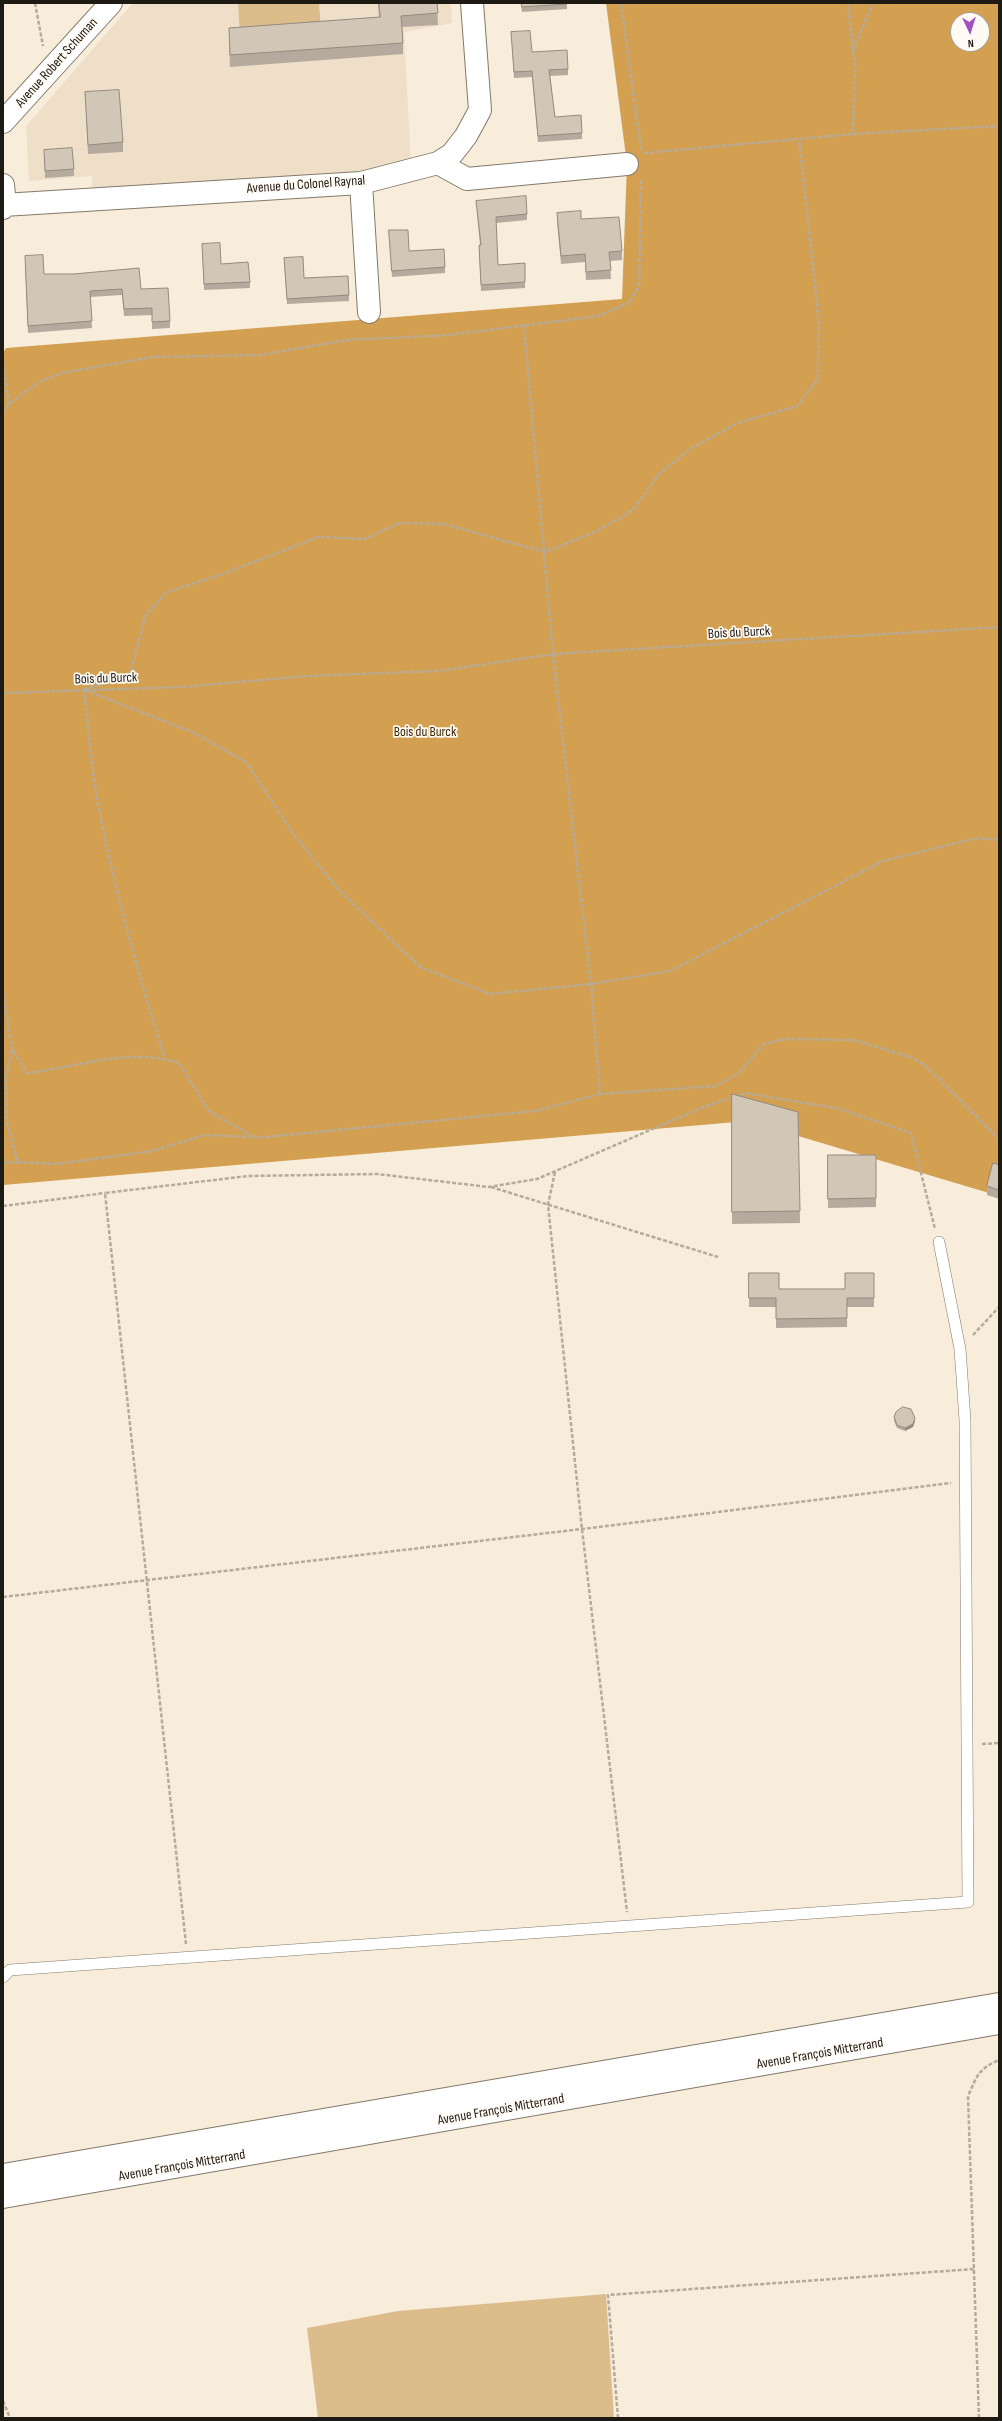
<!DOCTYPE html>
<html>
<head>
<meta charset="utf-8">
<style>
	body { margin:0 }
	#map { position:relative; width:1002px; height:2421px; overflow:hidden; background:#f8ecdb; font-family:"Sofia Sans Condensed",sans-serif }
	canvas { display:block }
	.frame { position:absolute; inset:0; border:4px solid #1d1913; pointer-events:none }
	.north { position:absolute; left:950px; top:12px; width:40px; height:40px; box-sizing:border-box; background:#fffaf3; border:1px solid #a5a099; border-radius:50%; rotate:176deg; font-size:11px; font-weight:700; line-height:16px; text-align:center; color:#1d1913 }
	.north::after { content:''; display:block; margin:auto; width:14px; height:18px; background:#a252c3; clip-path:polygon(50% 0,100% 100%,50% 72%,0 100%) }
</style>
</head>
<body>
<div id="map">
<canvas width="1002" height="2421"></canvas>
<div class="frame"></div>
<div class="north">N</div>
</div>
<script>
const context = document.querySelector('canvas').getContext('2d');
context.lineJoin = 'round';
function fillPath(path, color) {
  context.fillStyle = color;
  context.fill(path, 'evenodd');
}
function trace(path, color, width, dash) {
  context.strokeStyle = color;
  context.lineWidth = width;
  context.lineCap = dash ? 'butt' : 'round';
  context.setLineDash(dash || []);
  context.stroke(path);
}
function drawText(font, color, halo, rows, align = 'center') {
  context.font = font + ' "Sofia Sans Condensed",sans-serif';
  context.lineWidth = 3.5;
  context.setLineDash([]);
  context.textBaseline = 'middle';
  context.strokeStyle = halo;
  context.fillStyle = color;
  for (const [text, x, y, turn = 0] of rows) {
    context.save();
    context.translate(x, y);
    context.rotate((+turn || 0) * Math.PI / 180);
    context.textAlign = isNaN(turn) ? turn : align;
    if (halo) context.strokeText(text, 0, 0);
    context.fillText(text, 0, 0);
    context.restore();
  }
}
fillPath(new Path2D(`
	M133 3H451L452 23 404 32 411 165 348 175 92 188V176L29 181 26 126Z`), '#efdfc8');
fillPath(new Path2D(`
	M238 3H319L321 30 240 35Z
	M606 2294 614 2418H318L307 2328 398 2311Z`), '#ddbc8c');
fillPath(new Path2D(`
	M606 3H999V1196L748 1121 3 1185V353L6 348 622 299 627 164ZM958 20H982V44H958Z`), '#d3a051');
const service = new Path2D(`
	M3 1977 10 1970 968 1902 965 1420 960 1349 939 1242`);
const minor = new Path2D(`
	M3 122 111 3
	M438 163 467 179 627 164
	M361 183 369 312
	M3 185 5 205 3 208
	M3 205 361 183 438 163 452 154 466 136 480 110 472 3`);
const secondary = new Path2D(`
	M3 2175 999 2004
	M3 2197 999 2023`);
trace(service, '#84796a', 12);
trace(minor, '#84796a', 24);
trace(secondary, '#84796a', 24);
trace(new Path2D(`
	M35 3 43 46
	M621 3 641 149
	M848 3 855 65 853 134
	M853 50 873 3
	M644 153 853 134 999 126
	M524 325 553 654 591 984 600 1094
	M3 365 9 404
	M3 413 9 404 39 382 62 373 152 357 260 355 346 340 449 335 598 316 629 303 639 286 641 178
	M84 689 130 676 145 616 167 592 223 574 318 537 365 539 399 523 444 524 545 552 597 531 633 510 659 474 690 449 737 423 797 406 818 379 819 321 799 140
	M84 689C88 721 90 754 95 786 111 879 137 970 165 1059
	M85 690 192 732 246 762 292 832 336 887 420 967 490 994 591 984 670 971 883 861 977 838 999 840
	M3 693 181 687 307 676 438 671 553 654 999 627
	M3 993 12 1049 27 1073C78 1067 128 1047 179 1063L209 1111 255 1138 535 1111 600 1094 715 1086 739 1073 764 1044 785 1039 854 1040 913 1058 927 1067 999 1139
	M12 1050 6 1075 7 1123 18 1162 57 1164 152 1151 205 1135 253 1137
	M3 1163 18 1162
	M555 1172 548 1205 582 1529 627 1912
	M491 1187 718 1257
	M3 1206 105 1193
	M973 1335 999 1307
	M3 1597 582 1529 951 1483
	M982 1744 999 1743
	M186 1944 105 1193 248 1176 377 1174 489 1187 537 1179 701 1108 745 1093 836 1108 911 1133 935 1229
	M3 2401 10 2418
	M618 2418 608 2295 974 2269
	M979 2418 968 2096C977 2076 978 2069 999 2060`), '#b4ab9d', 2.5, [4, 2]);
trace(service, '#fff', 11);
trace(minor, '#fff', 22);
trace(secondary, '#fff', 22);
fillPath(new Path2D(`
	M378 3H437L438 25 402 27 403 43V54L230 67 229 40V28L379 17Z
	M521 3H567V9L522 12Z
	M511 32 532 52 568 69V75L550 76 555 117 582 133V139L538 142 532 77 514 78Z
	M85 92 123 142V152L88 154Z
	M44 150 74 169V176L45 178Z
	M476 201 527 214V220L496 223 498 265 525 263V288L481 291 479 251V245H480Z
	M557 213 581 219 622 251V260L610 261 611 279 586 280 585 262 561 264 557 222Z
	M389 230 409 251 445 267V273L392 277Z
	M202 244 221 264 250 282V288L204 290Z
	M284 258 304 278 349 295V301L287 304Z
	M25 262 44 274 141 289 170 321V328L152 329V315L124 316 122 295 90 297 92 328 28 333Z
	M732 1094 798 1112 800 1223 732 1224Z
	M828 1155H876V1207L828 1208Z
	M999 1165V1199L987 1195V1186Z
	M749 1273 779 1289H845L874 1273V1307H847V1327L776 1328V1307H749Z
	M894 1417 915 1421 913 1427 905 1431 897 1428 894 1421Z`), '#b5aa9d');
fillPath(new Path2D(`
	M915 1418V1421L913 1427 905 1431V1428Z`), '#938b7f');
const building = new Path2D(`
	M379 3H437L438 13 401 16 403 43 230 55 229 28 380 17Z
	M522 3H567V4L522 7Z
	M530 31 532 52 567 50 568 69 549 70 555 117 581 115 582 133 538 136 532 71 514 72 511 32Z
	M119 90 123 142 88 145 85 92Z
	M72 148 74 169 45 171 44 150Z
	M526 196 527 214 496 217 498 265 525 263V282L481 285 479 245H481L476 201Z
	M581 211V219L619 217 622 251 609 252 611 270 586 272 585 254 561 256 557 213Z
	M389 230H408L409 251 444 249 445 267 392 271Z
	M220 243 221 264 248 262 250 282 204 284 202 244Z
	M43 255 44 274H74L139 268 141 289 168 288 170 321 152 322V308L124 309 122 289 90 291 92 321 28 326 25 256Z
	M303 257 304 278 348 276 349 295 287 299 284 258Z
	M732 1094 798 1112 800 1211 732 1212Z
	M828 1155H876V1198L828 1199Z
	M993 1163 999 1165V1190L987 1186Z
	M749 1273H779V1289H845V1273H874V1298H847V1318L776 1319V1298H749Z
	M903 1407 911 1409 915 1418 913 1424 905 1428 897 1425 894 1417 896 1412Z`);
fillPath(building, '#d2c6b6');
trace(building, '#938b7f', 1);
drawText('14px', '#1d1913', '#fffaf3', [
	["Avenue Robert Schuman",57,63,-48],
	["Avenue du Colonel Raynal",306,185,-4],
	["Bois du Burck",739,633,-3],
	["Bois du Burck",106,679,-2],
	["Avenue François Mitterrand",820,2054,-10],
	["Avenue François Mitterrand",501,2110,-10],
	["Avenue François Mitterrand",182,2166,-10]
]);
drawText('14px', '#3c2804', '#fffaf3', [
	["Bois du Burck",425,732]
]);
</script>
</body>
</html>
